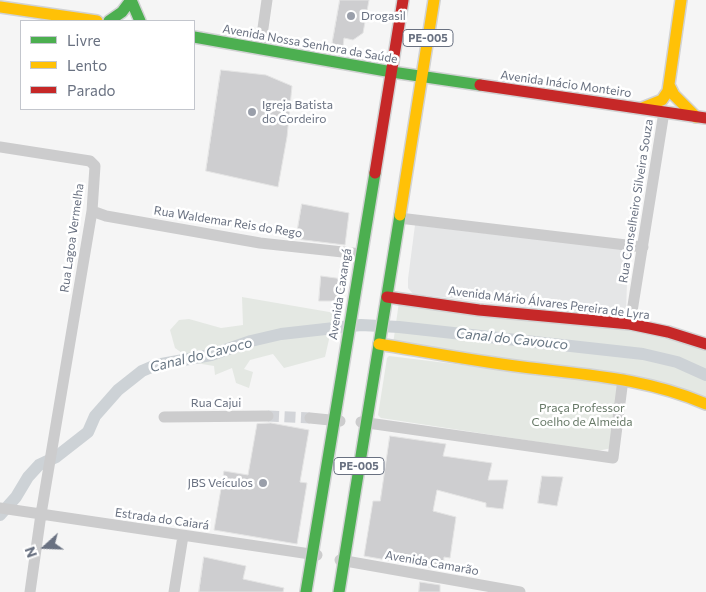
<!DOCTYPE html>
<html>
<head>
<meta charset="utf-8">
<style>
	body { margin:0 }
	#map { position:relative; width:706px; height:592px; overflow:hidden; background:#f5f5f5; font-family:Commissioner,sans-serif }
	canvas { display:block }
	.legend { position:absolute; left:20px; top:20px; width:175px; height:90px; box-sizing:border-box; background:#fff; border:1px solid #c3c6cd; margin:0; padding:6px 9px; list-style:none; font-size:15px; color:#697181 }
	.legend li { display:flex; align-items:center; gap:10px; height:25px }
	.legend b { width:25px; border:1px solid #c3c6cd }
	.north { position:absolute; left:20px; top:522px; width:50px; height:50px; -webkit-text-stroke:4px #fff; paint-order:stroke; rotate:250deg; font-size:14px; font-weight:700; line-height:20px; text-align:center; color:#697181 }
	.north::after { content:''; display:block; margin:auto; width:18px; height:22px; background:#697181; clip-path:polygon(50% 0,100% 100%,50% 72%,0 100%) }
</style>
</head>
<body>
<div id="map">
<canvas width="706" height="592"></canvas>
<ul class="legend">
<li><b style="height:6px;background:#4caf50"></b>Livre</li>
<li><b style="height:6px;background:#ffc107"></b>Lento</li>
<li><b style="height:6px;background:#c62828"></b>Parado</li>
</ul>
<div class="north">N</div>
</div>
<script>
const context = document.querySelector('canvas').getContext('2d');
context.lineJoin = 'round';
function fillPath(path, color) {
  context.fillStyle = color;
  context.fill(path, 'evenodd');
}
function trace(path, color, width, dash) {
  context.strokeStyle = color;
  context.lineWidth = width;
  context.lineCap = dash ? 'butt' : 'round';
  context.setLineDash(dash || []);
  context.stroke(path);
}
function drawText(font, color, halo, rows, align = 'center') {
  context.font = font + ' Commissioner,sans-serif';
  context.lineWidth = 5;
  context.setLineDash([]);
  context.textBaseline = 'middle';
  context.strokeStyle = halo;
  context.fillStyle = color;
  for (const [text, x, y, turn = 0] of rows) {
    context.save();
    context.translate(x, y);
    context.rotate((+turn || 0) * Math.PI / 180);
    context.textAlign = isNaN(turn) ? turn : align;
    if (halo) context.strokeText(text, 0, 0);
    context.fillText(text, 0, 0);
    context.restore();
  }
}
fillPath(new Path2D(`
	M415 225 628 250 626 313 618 316 413 294 408 288V279Z`), '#e5e6e7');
fillPath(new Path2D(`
	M242 297 335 313 325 357 284 368 273 354 250 360 244 369 253 372 249 388 236 383 232 368 215 375 214 366 196 363 175 348 170 330 179 320 189 319 221 328 243 325Z
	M399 302 643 330 706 350V400L393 344Z
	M389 356 618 384 612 448 597 451 381 418 378 415 387 358Z`), '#e4e8e3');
trace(new Path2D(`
	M0 515 16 497 28 477 39 465 56 457 88 432 95 416 118 390 142 371 156 365 211 355 251 341 281 334 361 325 399 327 643 354 677 362 706 375`), '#cdd2d6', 12);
const building = new Path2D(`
	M340 0H369L363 33 353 40 344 38 343 47 332 45Z
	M221 70 266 75 292 86 287 137 278 187 206 171Z
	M302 204 349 213 345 245 296 239Z
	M321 276 343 279 341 301H319Z
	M271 423 309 430 300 482 307 483 297 544 214 530 224 471 248 475 257 424Z
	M390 436 446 444 443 456 492 463 488 480H508L503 509 486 507V503L437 490 433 511 456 517 450 558 444 557 443 570 364 556 373 501H380Z
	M542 476 563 477 557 506 538 503Z
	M204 557 246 566 243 579 284 588 283 592H199Z
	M420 582 440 585V592H419Z`);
fillPath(building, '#ceced0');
trace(building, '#e4e4e4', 1);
trace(new Path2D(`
	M268 416 310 418`), '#d2d4d8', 11, [11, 5.5]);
const fast = new Path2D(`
	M131 0 140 21
	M109 21 122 12 131 0
	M194 37 392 72 480 85
	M306 592 375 173
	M339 592 400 215`);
const slow = new Path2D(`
	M0 7 97 21
	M669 85 674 95 696 117
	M642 108 662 100 668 91 681 0
	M400 215 434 0
	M379 344C427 352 475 361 523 367 587 375 646 378 706 404`);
const jam = new Path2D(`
	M480 85 706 118
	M375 173 403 0
	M387 297 479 310 630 324 668 332 706 344`);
trace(fast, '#d1d2d3', 14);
trace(slow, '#d1d2d3', 14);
trace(jam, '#d1d2d3', 14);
trace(new Path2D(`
	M260 49 267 0
	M0 147 90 161 95 166 92 211 41 514 30 592
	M92 211 106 216 260 243 361 254
	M399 218 643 247
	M630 324 664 112
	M164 417 268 416
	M310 418 340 421
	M361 422 613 458 623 379
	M0 508 317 555
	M340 560 520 592
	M174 592 183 536`), '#cccccd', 11);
trace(fast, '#4caf50', 11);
trace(slow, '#ffc107', 11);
trace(jam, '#c62828', 11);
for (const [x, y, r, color] of [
	[351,16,5,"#9a9faa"],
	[252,112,5,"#9a9faa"],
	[263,483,5,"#9a9faa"]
]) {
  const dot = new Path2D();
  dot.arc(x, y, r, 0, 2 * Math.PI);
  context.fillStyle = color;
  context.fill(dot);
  trace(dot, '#fff', 2);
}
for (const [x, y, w] of [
	[428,38,50],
	[359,466,50]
]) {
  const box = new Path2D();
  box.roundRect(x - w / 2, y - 8.5, w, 17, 4);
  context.fillStyle = '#fff';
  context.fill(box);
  trace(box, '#697181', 1);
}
drawText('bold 11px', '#697181', null, [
	["PE-005",428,38],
	["PE-005",359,466]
]);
drawText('12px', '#697181', '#fff', [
	["Drogasil",361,16],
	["Igreja Batista",262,105],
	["do Cordeiro",262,119],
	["JBS Veículos",253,483,"right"]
], 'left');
drawText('12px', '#697181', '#fff', [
	["Avenida Nossa Senhora da Saúde",310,44,10],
	["Avenida Inácio Monteiro",566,84,8],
	["Rua Conselheiro Silveira Souza",636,201,-81],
	["Rua Waldemar Reis do Rego",228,222,9],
	["Rua Lagoa Vermelha",72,238,-82],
	["Avenida Caxangá",340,294,-81],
	["Avenida Mário Álvares Pereira de Lyra",549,303,7],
	["Rua Cajui",216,403],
	["Estrada do Caiará",162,519,8],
	["Avenida Camarão",432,563,10]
]);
drawText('12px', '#677967', '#fff', [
	["Praça Professor",582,408],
	["Coelho de Almeida",582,422]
]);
drawText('italic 14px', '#697784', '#fff', [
	["Canal do Cavouco",512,339,6],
	["Canal do Cavoco",201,355,-14]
]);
</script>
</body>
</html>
